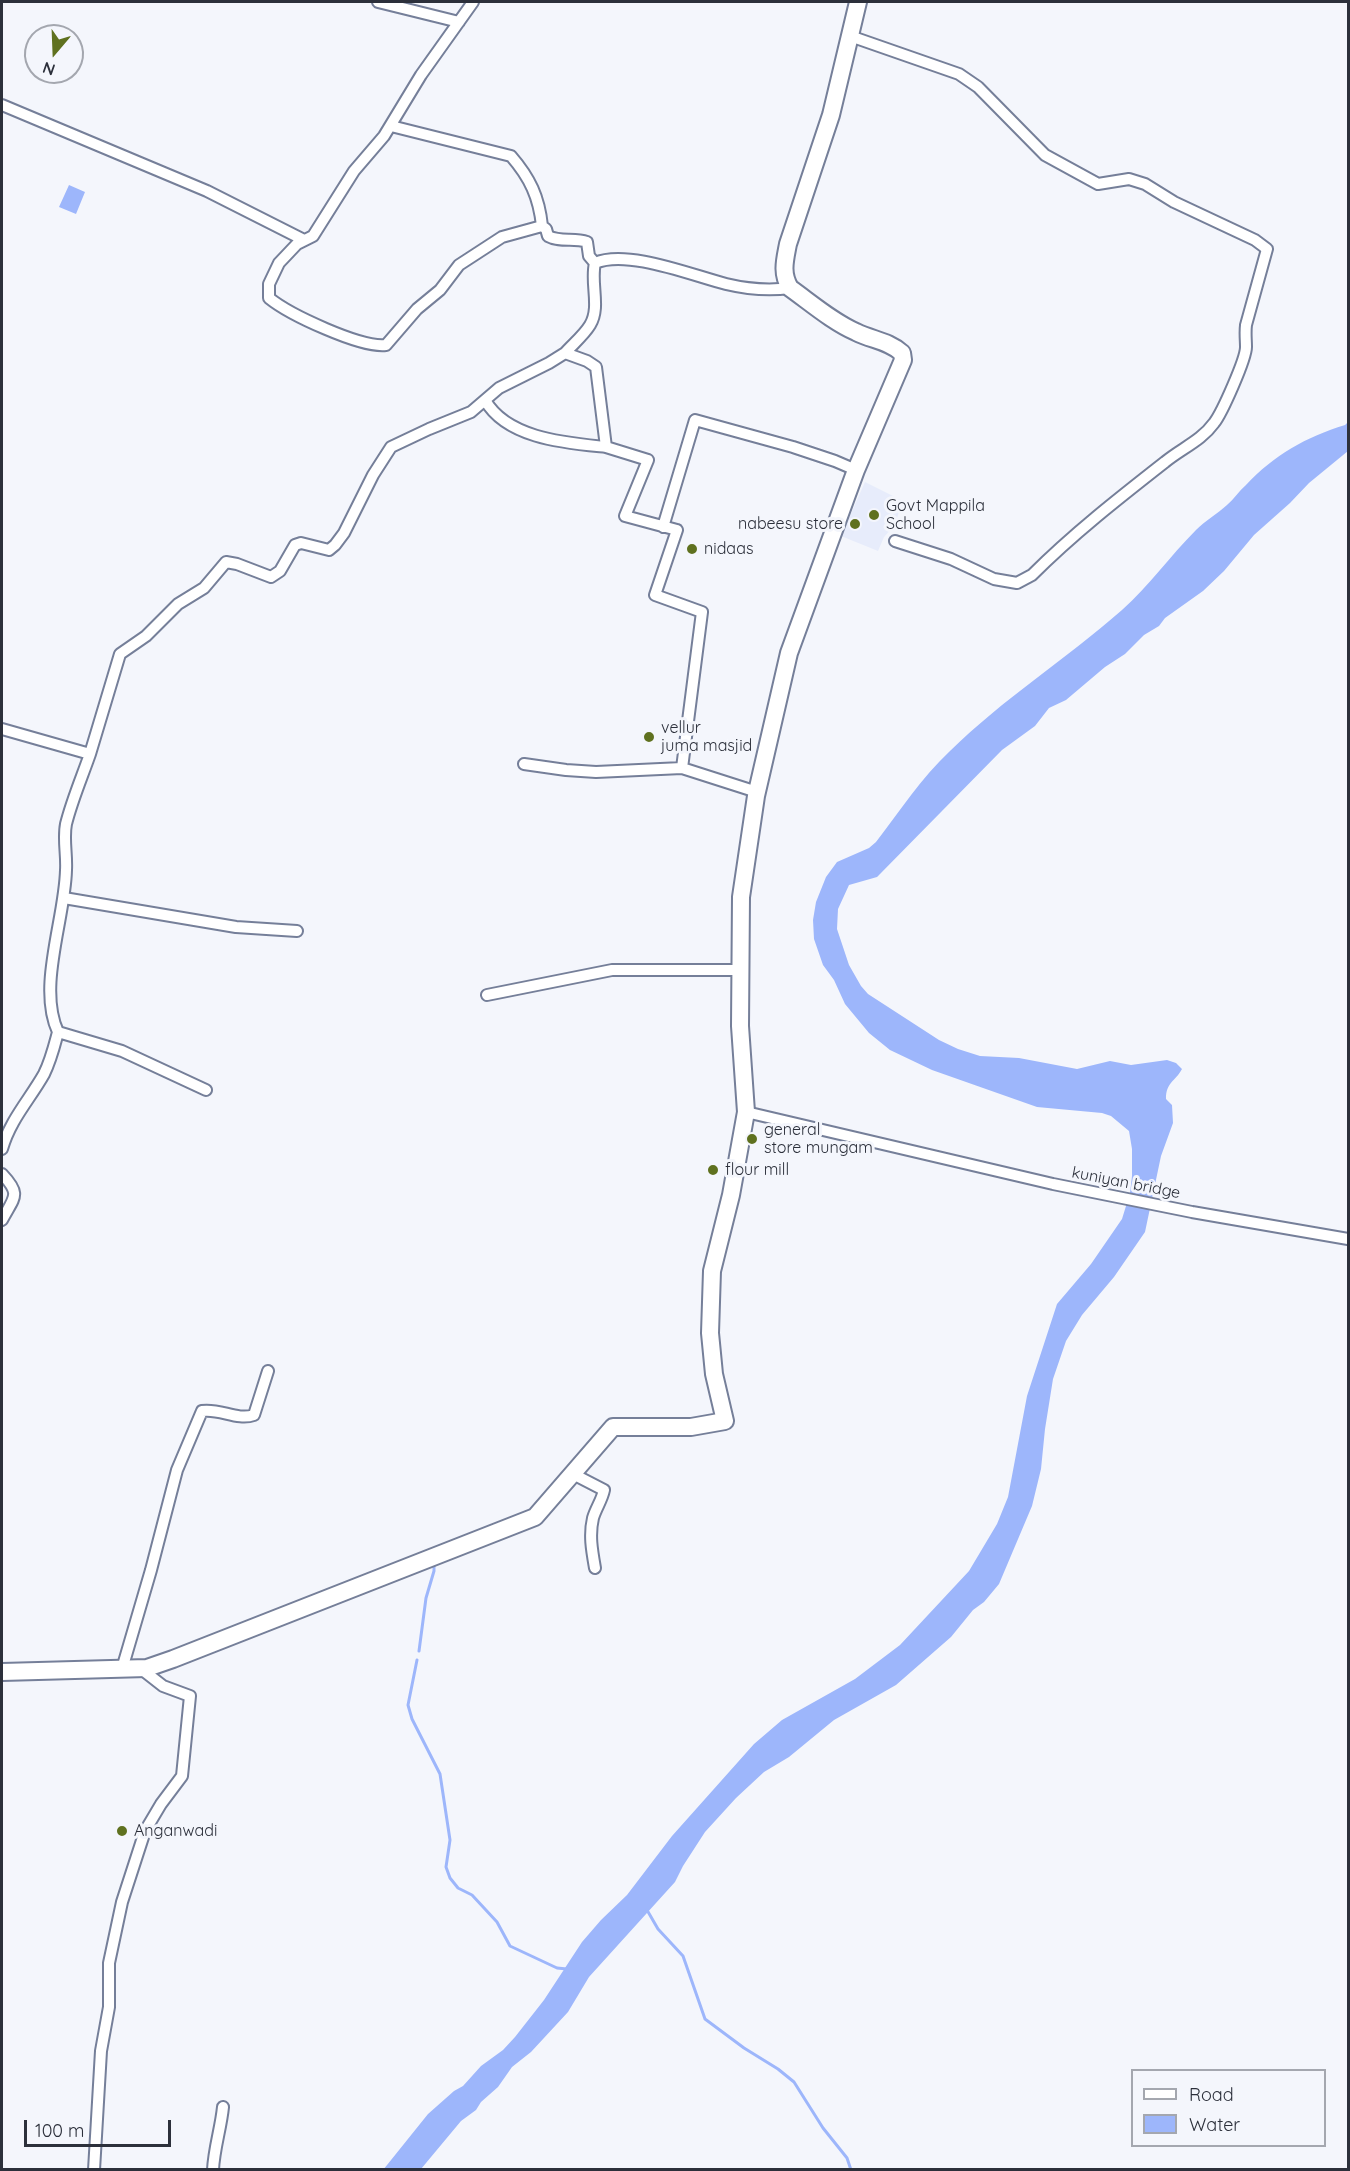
<!DOCTYPE html>
<html>
<head>
<meta charset="utf-8">
<style>
	body { margin:0 }
	#map { position:relative; width:1350px; height:2171px; overflow:hidden; background:#f4f6fc; font-family:Quicksand,sans-serif }
	canvas { display:block }
	.frame { position:absolute; inset:0; border:3px solid #2c303b; pointer-events:none }
	.legend { position:absolute; left:1131px; top:2069px; width:195px; height:78px; box-sizing:border-box; background:#f4f6fc; border:2px solid #a4a7af; margin:0; padding:8px 10px; list-style:none; font-size:18px; color:#2c303b }
	.legend li { display:flex; align-items:center; gap:12px; height:30px }
	.legend b { width:30px; border:2px solid #a4a7af }
	.north { position:absolute; left:24px; top:24px; width:60px; height:60px; box-sizing:border-box; background:#f4f6fc; border:2px solid #a4a7af; border-radius:50%; rotate:199deg; font-size:16px; font-weight:700; line-height:24px; text-align:center; color:#2c303b }
	.north::after { content:''; display:block; margin:auto; width:21px; height:27px; background:#5f711f; clip-path:polygon(50% 0,100% 100%,50% 72%,0 100%) }
	.scale { position:absolute; left:24px; top:2120px; width:147px; height:27px; box-sizing:border-box; border:3px solid #2c303b; border-top:0; padding-left:8px; font-size:18px; line-height:21px; white-space:nowrap; color:#2c303b; -webkit-text-stroke:4px #f4f6fc; paint-order:stroke }
</style>
</head>
<body>
<div id="map">
<canvas width="1350" height="2171"></canvas>
<div class="frame"></div>
<ul class="legend">
<li><b style="height:8px;background:#fff"></b>Road</li>
<li><b style="height:16px;background:#9db6fb"></b>Water</li>
</ul>
<div class="north">N</div>
<div class="scale">100 m</div>
</div>
<script>
const context = document.querySelector('canvas').getContext('2d');
context.lineJoin = 'round';
function fillPath(path, color) {
  context.fillStyle = color;
  context.fill(path, 'evenodd');
}
function trace(path, color, width, dash) {
  context.strokeStyle = color;
  context.lineWidth = width;
  context.lineCap = dash ? 'butt' : 'round';
  context.setLineDash(dash || []);
  context.stroke(path);
}
function drawText(font, color, halo, rows, align = 'center') {
  context.font = font + ' Quicksand,sans-serif';
  context.lineWidth = 6;
  context.setLineDash([]);
  context.textBaseline = 'middle';
  context.strokeStyle = halo;
  context.fillStyle = color;
  for (const [text, x, y, turn = 0] of rows) {
    context.save();
    context.translate(x, y);
    context.rotate((+turn || 0) * Math.PI / 180);
    context.textAlign = isNaN(turn) ? turn : align;
    if (halo) context.strokeText(text, 0, 0);
    context.fillText(text, 0, 0);
    context.restore();
  }
}
fillPath(new Path2D(`
	M865 482 905 502 901 505 895 525 884 537 878 551 841 536Z`), '#e7ecfb');
fillPath(new Path2D(`
	M69 185 85 192 76 214 59 207Z
	M1348 422V451L1309 483 1290 503 1254 535 1224 571 1203 591 1165 618 1159 626 1144 635 1125 654 1105 667 1066 700 1049 708 1035 726 1002 750 880 874 877 877 849 885 838 909 837 929 849 965 861 986 868 994 939 1040 958 1049 980 1056 1019 1058 1077 1069 1110 1061 1131 1065 1167 1060 1176 1063 1182 1069C1175 1082 1166 1082 1166 1099L1172 1105 1173 1123 1161 1156 1145 1232 1114 1277 1082 1315 1066 1341 1053 1379 1045 1429 1041 1469 1032 1506 999 1584 984 1602 973 1610 951 1637 896 1685 834 1720 789 1757 764 1772 736 1798 705 1832 683 1866 675 1882 589 1977 568 2012 531 2052 512 2067 498 2087 481 2102 476 2110 461 2121 421 2169 383 2170 428 2114 454 2091 463 2086 481 2066 503 2050 515 2037 544 2000 582 1942 601 1920 627 1895 672 1836 754 1744 782 1720 855 1679 900 1645 969 1571 997 1524 1008 1497 1027 1396 1057 1304 1091 1264 1122 1219 1130 1193 1132 1176V1149L1129 1131 1111 1116 1102 1113 1037 1107 932 1070 890 1050 869 1033 845 1004 834 980 823 965 814 939 813 920 816 902 826 877 837 862 869 848 876 842C900 811 921 778 950 751 1003 699 1066 659 1122 610 1149 586 1170 556 1196 530 1205 521 1217 514 1227 505 1234 499 1239 491 1246 485 1274 455 1306 437 1345 425Z`), '#9db6fb');
trace(new Path2D(`
	M419 1651 426 1598 434 1571V1563
	M417 1660 408 1705 412 1719 440 1774 450 1840 446 1867 450 1878 458 1888 472 1895 497 1922 510 1946 557 1968 567 1969
	M647 1910 658 1929 683 1956 705 2019 744 2048 778 2069 794 2082 823 2128 847 2158 851 2170`), '#9db6fb', 3);
const minor = new Path2D(`
	M378 2 459 22
	M473 2 421 75 384 136 354 171 313 236 297 244 279 263 269 284V298C290 315 361 348 386 345L417 309 440 290 459 265 502 237 542 226 546 229 548 236C561 243 574 237 587 242L589 256 595 263
	M850 36 959 74 978 87 1045 155 1098 184 1129 179 1145 184 1174 202 1255 240 1267 249 1246 325C1245 333 1246 340 1246 347 1246 359 1222 413 1214 423 1201 441 1182 448 1165 462 1119 498 1073 534 1032 575L1017 583 994 579 951 559 895 541
	M2 105 207 191 304 240
	M391 126 511 156C530 178 539 197 542 226
	M485 400C507 439 567 443 606 447
	M663 527 695 420 793 447 835 461 856 470
	M2 729 90 754C82 777 72 800 66 824 63 839 67 854 66 870 65 919 37 987 58 1032L122 1051 206 1090
	M90 754 120 654 146 636 178 604 204 588 226 562 237 564 271 577 280 571 295 545 301 543 329 550 335 545 344 533 373 475 391 447 429 429 471 412 499 388 549 363 565 353
	M524 764 566 770 596 772 682 768
	M757 792 682 768 702 612 655 595 677 530 625 516 648 460 606 447 596 367 587 361 565 353C573 344 584 335 590 325 601 307 590 283 595 263 627 249 691 275 726 284 747 289 768 291 790 288
	M64 898 236 927 297 931
	M487 995 612 970H741
	M746 1112 1053 1184 1192 1212 1348 1239
	M2 1149C10 1120 30 1099 44 1074 51 1060 54 1047 58 1032
	M2 1174C22 1195 14 1197 2 1220
	M573 1474 604 1490C602 1500 596 1508 593 1518 589 1535 592 1551 595 1568
	M122 1669 151 1570 177 1470 202 1411C220 1408 237 1421 254 1415L268 1371
	M94 2170 101 2051 109 2007V1963L122 1902 145 1831 161 1804 182 1776 190 1696 163 1686 140 1668
	M213 2170C214 2148 221 2128 223 2107`);
const secondary = new Path2D(`
	M2 1672 147 1668 173 1659 535 1517 613 1427H691L725 1421 714 1374 710 1333 712 1271 731 1195 746 1112 740 1026 741 897 756 796 789 653 856 470 903 360 902 353C889 341 872 340 856 332 833 322 811 303 790 288 781 273 785 260 788 244L831 115 858 2`);
trace(minor, '#757f99', 14);
trace(secondary, '#757f99', 20);
trace(minor, '#fff', 10);
trace(secondary, '#fff', 16);
for (const [x, y, r, color] of [
	[874,515,6,"#5f711f"],
	[855,524,6,"#5f711f"],
	[692,549,6,"#5f711f"],
	[649,737,6,"#5f711f"],
	[752,1139,6,"#5f711f"],
	[713,1170,6,"#5f711f"],
	[122,1831,6,"#5f711f"]
]) {
  const dot = new Path2D();
  dot.arc(x, y, r, 0, 2 * Math.PI);
  context.fillStyle = color;
  context.fill(dot);
  trace(dot, '#f4f6fc', 2);
}
drawText('16px', '#2c303b', '#f4f6fc', [
	["Govt Mappila",886,506],
	["School",886,524],
	["nabeesu store",843,524,"right"],
	["nidaas",704,549],
	["vellur",661,728],
	["juma masjid",661,746],
	["general",764,1130],
	["store mungam",764,1148],
	["flour mill",725,1170],
	["Anganwadi",134,1831]
], 'left');
drawText('16px', '#2c303b', '#f4f6fc', [
	["kuniyan bridge",1126,1183,11]
]);
</script>
</body>
</html>
